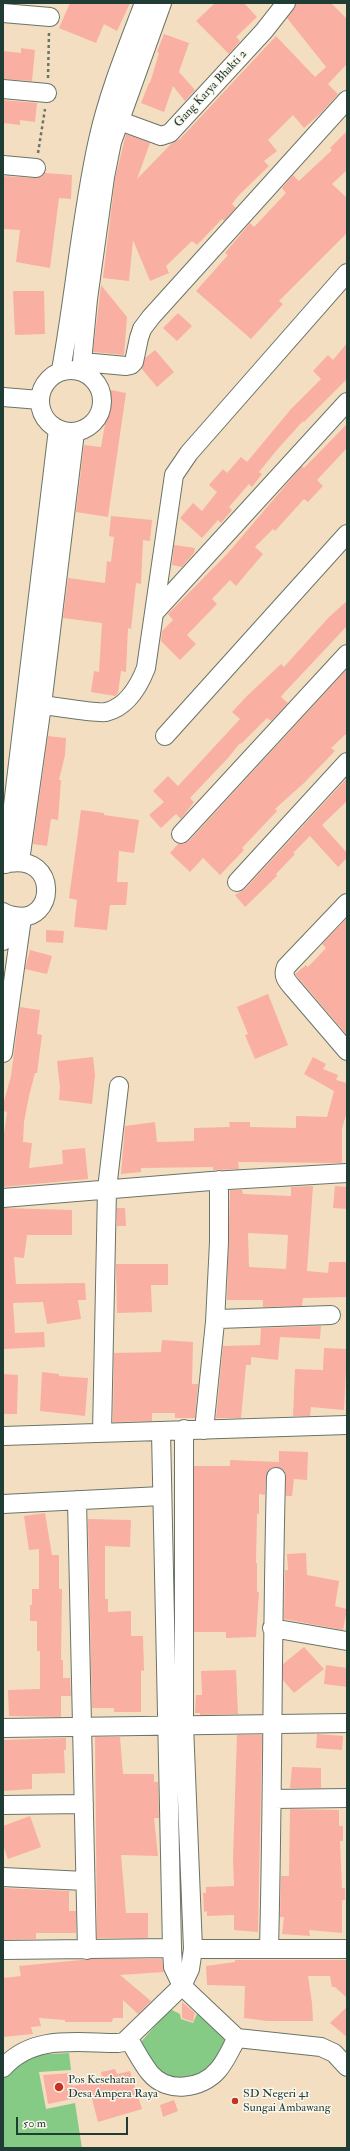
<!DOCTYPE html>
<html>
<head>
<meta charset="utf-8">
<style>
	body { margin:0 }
	#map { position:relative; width:350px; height:2151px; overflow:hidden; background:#f4dec2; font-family:"IM FELL Double Pica",serif }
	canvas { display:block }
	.frame { position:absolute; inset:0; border:4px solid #1f3d34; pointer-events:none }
	.scale { position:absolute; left:16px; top:2117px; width:112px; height:18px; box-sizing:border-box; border:2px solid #1f3d34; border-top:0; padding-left:5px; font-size:12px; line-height:14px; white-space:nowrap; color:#1f3d34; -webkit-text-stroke:3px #fbf7ec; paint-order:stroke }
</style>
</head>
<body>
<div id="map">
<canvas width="350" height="2151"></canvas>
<div class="frame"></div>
<div class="scale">50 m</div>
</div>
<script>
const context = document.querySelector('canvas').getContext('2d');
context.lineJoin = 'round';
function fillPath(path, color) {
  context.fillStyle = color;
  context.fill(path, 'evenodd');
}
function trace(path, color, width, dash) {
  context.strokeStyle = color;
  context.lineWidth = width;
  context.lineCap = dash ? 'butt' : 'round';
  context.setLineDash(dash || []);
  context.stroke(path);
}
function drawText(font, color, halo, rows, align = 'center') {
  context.font = font + ' "IM FELL Double Pica",serif';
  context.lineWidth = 3;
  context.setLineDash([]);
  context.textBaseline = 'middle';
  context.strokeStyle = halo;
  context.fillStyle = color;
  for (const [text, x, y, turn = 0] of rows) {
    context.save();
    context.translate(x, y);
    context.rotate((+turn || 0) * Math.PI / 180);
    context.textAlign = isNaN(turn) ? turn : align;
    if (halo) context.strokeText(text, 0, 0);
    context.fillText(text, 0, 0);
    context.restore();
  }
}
fillPath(new Path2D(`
	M170 2009 180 2014 181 2019 193 2023 198 2011 224 2037V2046L208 2075 182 2083 159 2077 140 2043Z
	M69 2053 71 2070 39 2072 46 2109 75 2103 82 2148H3V2078L10 2068 31 2055Z`), '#85cb86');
fillPath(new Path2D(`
	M70 3H130L117 31 104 24 96 43 59 28Z
	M215 3H244L257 17 236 37 240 41 229 54 196 21Z
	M296 3H331L347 19V64L328 84 338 94 322 112 304 128 293 115 268 140 277 151 264 161 269 166 238 196 232 204 236 208 224 221 222 219 197 245 192 241 166 266 169 273 150 281 133 240 129 281 103 278 115 179 126 134 150 143 137 179 172 143 180 139 276 36 315 77 326 67 287 18 294 9Z
	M164 34 189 43 179 72 195 90 185 101 173 86 164 112 141 103 149 83H150L159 53 157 52Z
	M21 48 35 50 32 81 3 79V51L21 53Z
	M3 100 37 103 35 122 20 120V125L3 123Z
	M347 131V170L332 184 347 198V233L279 301 283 304 251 339 196 291 228 255 225 253 250 223 254 227 286 193 282 188 293 175 299 181 332 150 330 148Z
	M45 173 72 175 71 199 59 198 50 268 16 262 20 230 3 229V176L35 178 41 177Z
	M101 285 127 317 124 355 93 352Z
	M13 291H44L45 334 15 335Z
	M178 313 192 326 177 341 163 328Z
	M347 343V379L304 422 303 421 276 451 259 472 262 474 252 487 249 484 229 507 232 510 221 523 218 520 202 538 180 518 193 503 202 511 217 492 209 485 223 469 227 473 241 457 247 462 291 409 321 379 313 371 328 355 333 360Z
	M155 350 174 372 157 387 142 369 145 358Z
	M111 390 126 393 108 517 76 512 84 445 101 447Z
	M347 424V448L317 480 323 486 308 502 304 499 275 531 273 529 255 547 263 554 236 586 230 580 212 599 217 604 187 635 196 644 180 660 161 641 162 631 173 620 168 614 228 553 302 466 304 468Z
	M111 516 152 520 150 541 143 540 141 584 136 583 131 629 128 628 126 672 121 671 118 693 115 696 91 692 94 671 99 672 102 623 63 618 68 578 105 583 107 561 111 562 114 537 109 536Z
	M174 545 195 548 194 553 182 567 172 565Z
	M347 601V626L284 693 281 697 288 703 271 721 267 718 241 744 240 743 228 758 190 798 194 802 181 819 176 814 161 828 149 815 164 802 153 791 168 776 178 786 240 719 232 712 247 696 281 664 284 667 329 617Z
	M347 669V733L331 748 335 751 304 783 275 809 277 811 242 848 244 850 220 875 203 858 190 872 170 853 178 844H184L189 841Z
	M48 736 66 738 65 755 59 780H61L58 820 51 819 47 846 33 844Z
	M347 778V801L322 825 347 853V858L338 867 310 836 293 853 295 854 276 874 277 876 245 907 235 895 245 889Z
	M81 810 104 813V815L139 820 134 853 119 851 117 882H128L126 905H110L107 930 74 927 77 900 69 898Z
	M347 918V1035L295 974 306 965 308 967 326 948 322 944Z
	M46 930 64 931 63 943 46 942Z
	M30 950 52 956 47 974 25 969Z
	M268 994 288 1045 255 1059 245 1035 248 1034 237 1007Z
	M20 1007 40 1010 37 1034 42 1035 37 1073H35L29 1096 24 1122 23 1142 32 1143 29 1168 63 1164 62 1150 85 1148 88 1179 3 1187V1141L7 1112 3 1111V1105L11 1076Z
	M93 1057 95 1075 92 1104 59 1100 60 1087 57 1061Z
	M313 1057 326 1064 323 1069 338 1075 336 1080 347 1083V1111L342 1129V1163L238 1162 239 1169 213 1170V1167L141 1168V1172L121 1174 125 1126 155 1122 157 1142 194 1141V1128L230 1127 229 1122H250V1127L296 1128V1116L327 1117 334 1091 304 1074Z
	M313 1186 307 1271 328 1273 329 1262H347V1297L303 1298 302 1306 263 1307V1300H227L230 1190H242L243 1194 291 1196V1187ZM248 1233 288 1235 286 1269 249 1267Z
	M335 1186 347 1187V1209L333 1208Z
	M3 1208 72 1210V1235H27L24 1258 14 1257 16 1284 85 1283 86 1300H78L81 1319 47 1324 43 1302 13 1303 15 1333 44 1332 45 1347 3 1349Z
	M117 1208H125L126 1226H117Z
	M116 1264H168V1285H151L152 1312 117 1313Z
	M321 1326 320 1339 280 1337 278 1360 251 1357V1365H246L241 1418H216L223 1346 260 1345 261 1328Z
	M162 1340 193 1342 192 1384H198L195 1418H175V1413H152V1421L113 1422 114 1353 161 1352Z
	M324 1348 347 1349 344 1410 311 1407 310 1416H293L295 1369 323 1370Z
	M42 1372 59 1374V1376L88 1378 85 1416 40 1411Z
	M3 1374 18 1375 17 1414H3Z
	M279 1451 308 1452 307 1480 294 1479 292 1496H286L285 1472 281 1468H271L266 1476 265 1495 259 1494V1514H257L256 1563H257V1592H259L256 1637 226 1638V1632H194V1466H230V1460L279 1462Z
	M45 1513 52 1555H59V1589H62L61 1660H63V1678H70L71 1696H61V1717L9 1716 8 1690 40 1689V1651H37V1621H30V1605H32V1589H39V1549L29 1550 24 1516Z
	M88 1519 131 1520 130 1547 105 1546V1599H108V1612L131 1611V1636H143L144 1671 141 1670V1712H114V1708H92Z
	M306 1553 307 1575 339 1581 335 1606 347 1609 343 1630 284 1619 285 1570H288L287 1554Z
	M304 1647 324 1669 294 1693 283 1680V1664Z
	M326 1665 347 1668V1687L324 1684Z
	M236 1670 238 1714 200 1715V1713H195L196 1695H202L201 1671Z
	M317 1734 343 1736 342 1750 316 1748Z
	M237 1735H262L258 1932 234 1930V1915L207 1916V1911L204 1912 203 1893H206V1887L234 1886 233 1858Z
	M95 1737H120L123 1774H154V1782H158L159 1818H154L158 1856 121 1855 126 1913H148V1938H97Z
	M66 1738V1750H64L65 1773 32 1774V1789L3 1791V1740Z
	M292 1767 321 1768V1788H290Z
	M290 1809 339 1810V1826H343V1841H340L342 1888H345V1900H342V1933L309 1930 310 1936 282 1934 284 1917H280L281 1876H289Z
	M30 1816 41 1847 8 1859 3 1845V1826Z
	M3 1888 69 1891V1911H76V1933H36V1939L3 1940Z
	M91 1959H162L164 1972 120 1975 151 2001 138 2014 123 2000V2018H113L112 2022H65V2020L39 2018 41 2026 31 2027 33 2034 3 2037V1978L21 1976 19 1966Z
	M235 1960H347V1998L335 1987H332L330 1976H308L312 2003 313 2021H267L244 2018 245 1986 207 1985 206 1966 235 1962Z
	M182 2002 195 2013 193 2022 182 2018Z
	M347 2007V2037L330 2023Z
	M115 2069 117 2074 130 2071 142 2109 98 2122 91 2095 48 2104 43 2075 70 2073 73 2086 102 2078 101 2072Z
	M174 2100 178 2111 163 2117 160 2105Z`), '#f9afa1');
const minor = new Path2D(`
	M3 13 50 17
	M3 89 47 93
	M120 121 161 136 170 133 264 31 286 3
	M3 165 36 168
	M82 362 126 366 131 365 134 362 139 338 142 329 151 317 347 100
	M40 401a31 31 0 1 1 62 0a31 31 0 1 1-62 0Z
	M61 370C75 294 81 216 98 140 108 94 127 48 144 3
	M85 373 82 362 88 299 105 177 112 142 162 3
	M3 397 40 400
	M156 611 347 402
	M42 705C54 706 97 714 106 712 127 707 139 686 146 668L174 475 189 453 347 273
	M165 736 347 534
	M181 834 347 654
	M20 861 42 705 75 432
	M6 864 58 429
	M237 882 347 762
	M347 903 286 967C282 976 287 981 293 988L347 1051
	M3 912C7 915 10 915 15 916 56 924 59 854 9 863
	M3 941 6 915
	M3 1053 22 918
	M3 1198 211 1181 347 1173
	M215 1322 219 1242V1180
	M204 1430 215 1322 219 1319 331 1315
	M161 1432 172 1948 173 1967 182 1986
	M102 1433 107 1189 119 1086
	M3 1436 347 1425
	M77 1500 87 1950
	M3 1504 161 1496
	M272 1628 347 1641
	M3 1728 347 1723
	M273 1799 347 1798
	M3 1805 84 1804
	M3 1877 85 1881
	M193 1949H347
	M269 1949C273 1791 272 1634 276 1477
	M3 1950 172 1948
	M182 1986 190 1969 193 1949 184 1725V1429
	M129 2039C135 2050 142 2063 150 2073 167 2094 202 2089 218 2070 226 2061 231 2048 237 2038
	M3 2068C33 2034 77 2043 118 2043L124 2042 182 1986 237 2038 321 2047 334 2053 347 2067`);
trace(minor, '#6a7566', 20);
trace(new Path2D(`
	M48 78 49 33
	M38 153 45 109`), '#6a7566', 2.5, [3, 3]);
trace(minor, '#fff', 18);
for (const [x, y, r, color] of [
	[59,2087,5,"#c8321e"],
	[235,2101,4,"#c8321e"]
]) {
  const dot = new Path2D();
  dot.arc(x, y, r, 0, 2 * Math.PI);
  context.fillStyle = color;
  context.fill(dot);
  trace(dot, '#fbf7ec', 1.5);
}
drawText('12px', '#1f3d34', '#fbf7ec', [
	["Gang Karya Bhakti 2",211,89,-47]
]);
drawText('12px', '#1f3d34', '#fbf7ec', [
	["Pos Kesehatan",68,2080],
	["Desa Ampera Raya",68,2094],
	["SD Negeri 41",243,2094],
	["Sungai Ambawang",243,2108]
], 'left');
</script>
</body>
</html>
